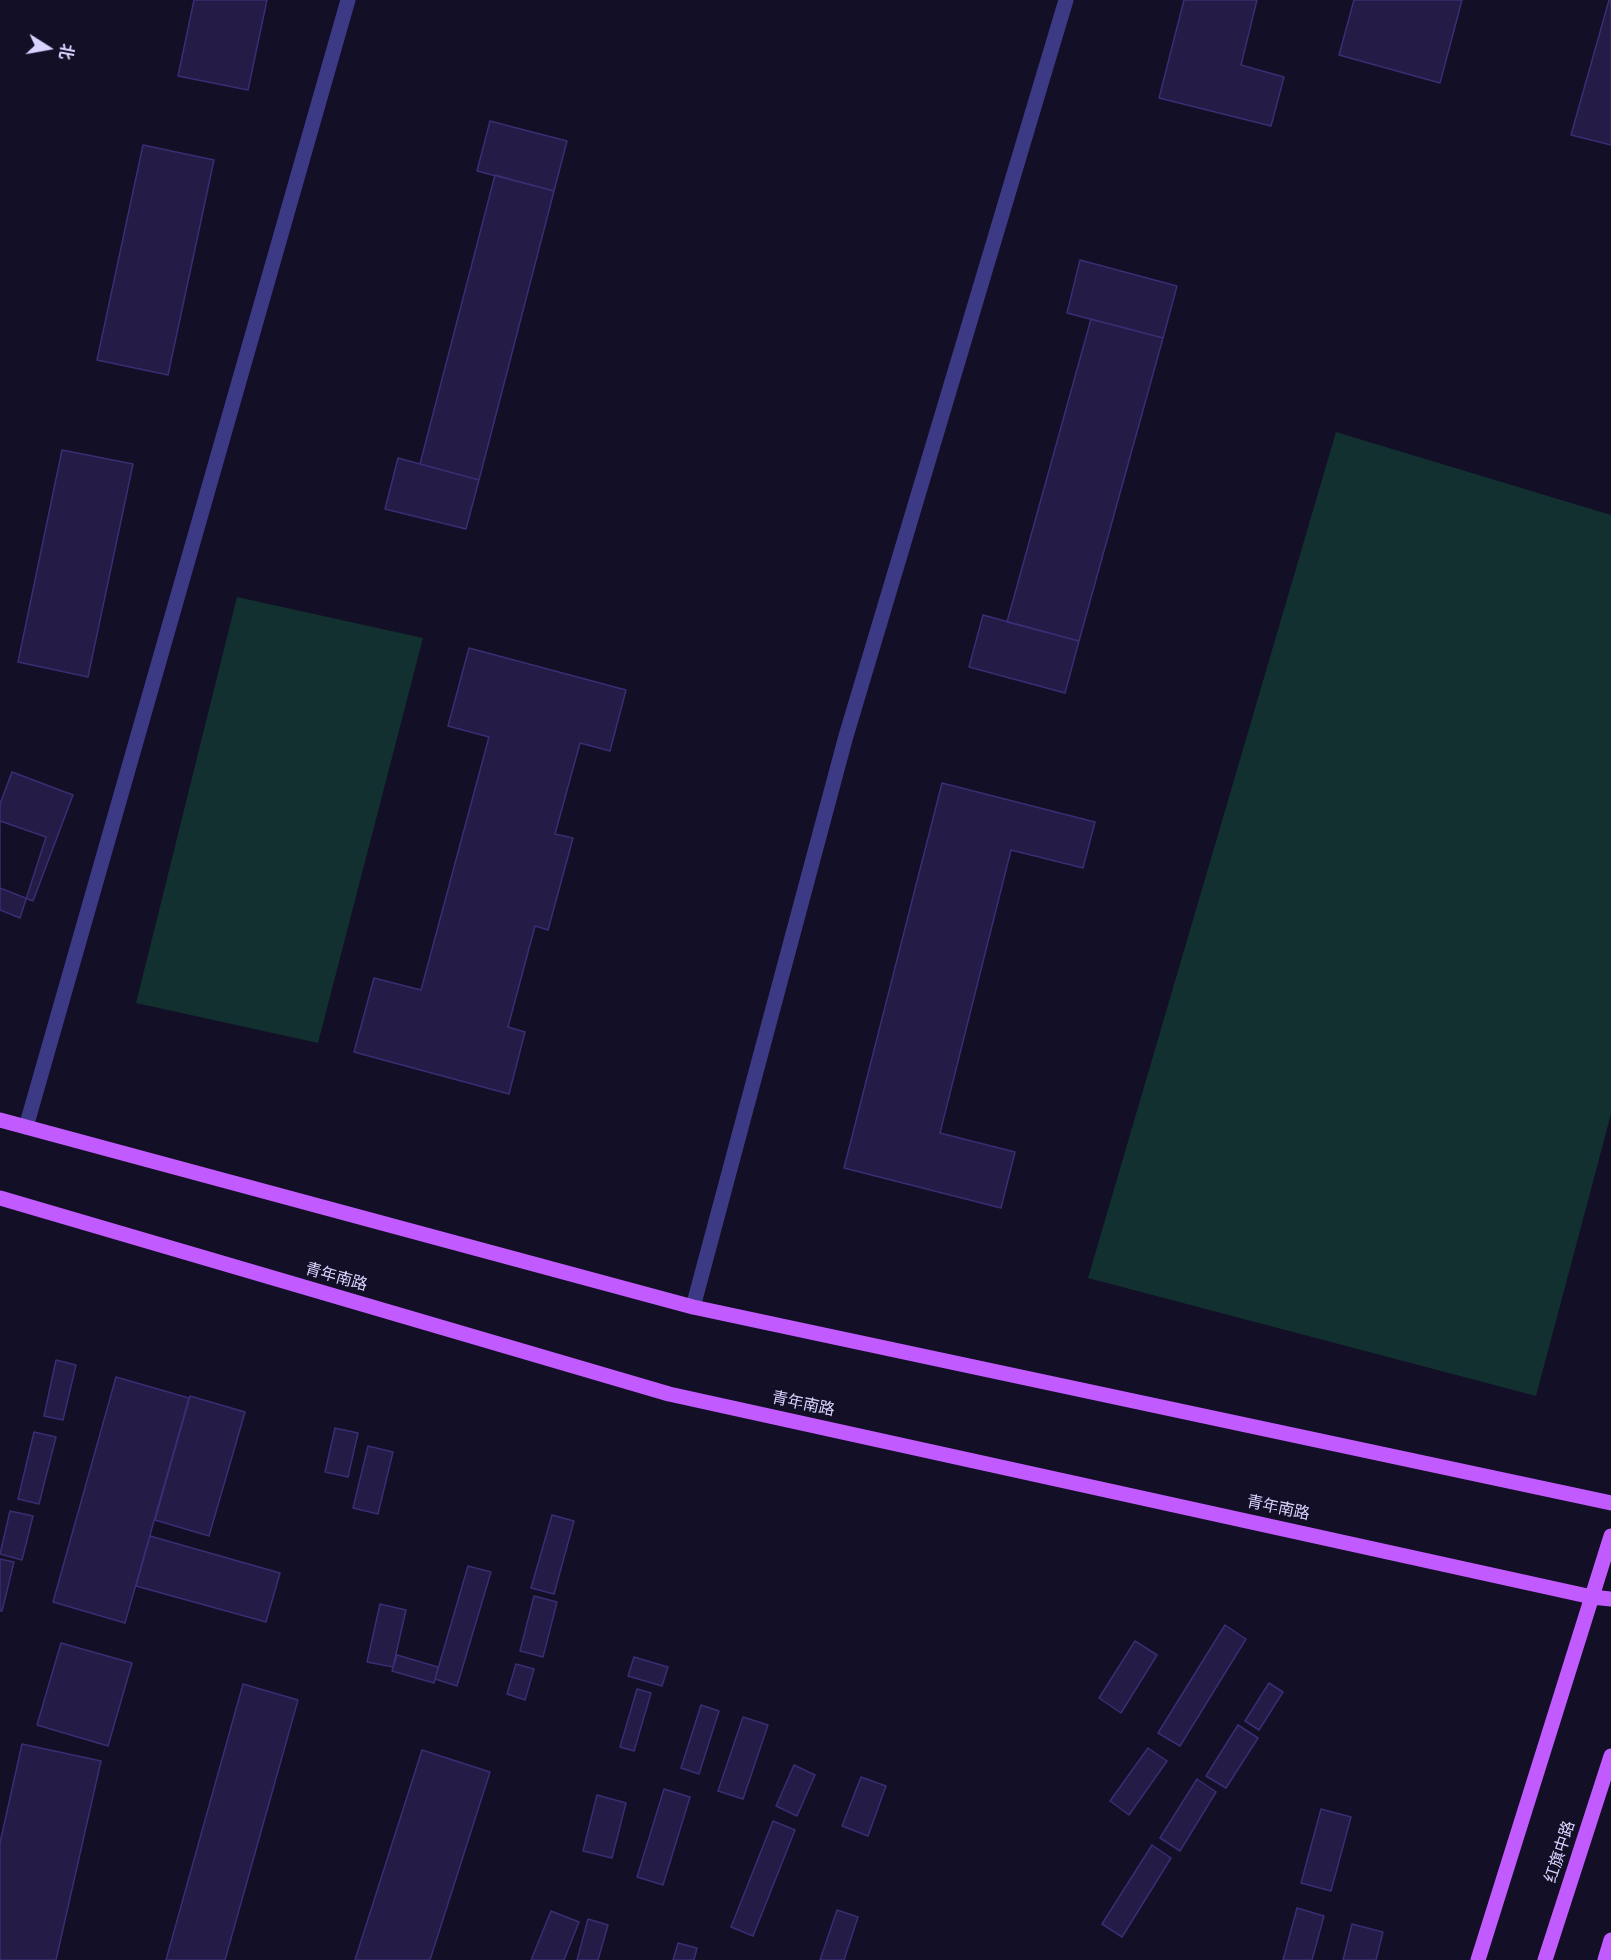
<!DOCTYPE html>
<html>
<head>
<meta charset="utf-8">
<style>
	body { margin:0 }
	#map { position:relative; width:1611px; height:1960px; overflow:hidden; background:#130f26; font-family:"Nunito Sans","Noto Sans SC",sans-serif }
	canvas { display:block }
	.north { position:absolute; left:18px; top:18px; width:60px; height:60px; -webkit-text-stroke:4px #130f26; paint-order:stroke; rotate:101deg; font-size:16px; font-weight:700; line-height:24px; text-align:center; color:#d9d4ff }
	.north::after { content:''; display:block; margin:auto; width:21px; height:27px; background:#d9d4ff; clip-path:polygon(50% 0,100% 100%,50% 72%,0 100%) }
</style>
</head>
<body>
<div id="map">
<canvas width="1611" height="1960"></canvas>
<div class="north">北</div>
</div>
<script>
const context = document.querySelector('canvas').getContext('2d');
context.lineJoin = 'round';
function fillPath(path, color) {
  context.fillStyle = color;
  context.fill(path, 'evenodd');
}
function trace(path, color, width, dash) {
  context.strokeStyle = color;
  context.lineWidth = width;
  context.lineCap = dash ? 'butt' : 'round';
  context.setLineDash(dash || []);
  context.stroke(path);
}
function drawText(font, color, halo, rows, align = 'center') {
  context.font = font + ' "Nunito Sans","Noto Sans SC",sans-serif';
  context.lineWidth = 4.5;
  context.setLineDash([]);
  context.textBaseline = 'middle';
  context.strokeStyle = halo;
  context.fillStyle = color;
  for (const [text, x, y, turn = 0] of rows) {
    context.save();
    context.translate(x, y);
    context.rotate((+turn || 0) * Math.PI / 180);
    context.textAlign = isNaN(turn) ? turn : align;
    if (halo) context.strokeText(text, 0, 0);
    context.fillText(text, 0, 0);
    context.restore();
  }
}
fillPath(new Path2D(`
	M1336 432 1611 515V1114L1536 1396 1088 1278Z
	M237 597 423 638 318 1043 136 1003Z`), '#12302f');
const building = new Path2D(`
	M194 0H267L248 90 178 76Z
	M1184 0H1257L1241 65 1284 77 1271 126 1159 98Z
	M1354 0H1462L1440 83 1339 55Z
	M1609 0H1611V145L1571 135Z
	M490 121 567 141 554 191 477 171Z
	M143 145 214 160 168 375 97 360Z
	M495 175 554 191 479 480 420 464Z
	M1080 260 1177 286 1163 338 1067 313Z
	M1091 319 1163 338 1079 641 1007 622Z
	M62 450 133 464 88 677 18 662Z
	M398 458 479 480 466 529 385 509Z
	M983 615 1079 641 1065 693 969 667Z
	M469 648 626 690 610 751 580 743 555 834 573 838 548 930 535 926 508 1027 525 1032 509 1094 354 1052 374 978 421 990 489 737 448 726Z
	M12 772 73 795 33 901 0 888V804Z
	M942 783 1095 822 1083 868 1011 850 940 1133 1015 1152 1001 1208 844 1168Z
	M0 821 46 837 20 918 0 910Z
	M56 1360 76 1365 63 1420 44 1416Z
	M116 1377 189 1398 125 1623 53 1602Z
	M190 1396 245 1412 209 1536 155 1520Z
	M335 1428 358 1433 348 1477 325 1472Z
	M34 1432 56 1437 39 1504 18 1499Z
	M368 1446 393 1452 378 1514 353 1508Z
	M10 1511 33 1516 22 1560 0 1554Z
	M552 1515 574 1521 554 1594 531 1588Z
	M150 1536 280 1573 266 1622 136 1586Z
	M0 1559 14 1562 2 1611H0Z
	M468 1566 491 1572 457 1686 435 1679Z
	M534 1596 557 1602 543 1657 520 1651Z
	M380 1604 406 1610 393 1667 367 1662Z
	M1225 1625 1246 1639 1180 1746 1158 1733Z
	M1135 1641 1157 1655 1121 1713 1099 1698Z
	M61 1643 132 1663 108 1746 37 1725Z
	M397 1655 438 1667 434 1683 392 1671Z
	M634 1657 668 1667 662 1686 628 1676Z
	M516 1664 534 1669 525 1700 507 1694Z
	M1269 1683 1283 1692 1259 1730 1245 1721Z
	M243 1684 298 1700 225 1960H166Z
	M637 1689 651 1693 634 1751 620 1747Z
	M701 1705 719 1711 699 1774 681 1768Z
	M743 1717 768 1725 743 1799 718 1791Z
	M1238 1725 1258 1738 1226 1788 1206 1776Z
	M22 1744 101 1761 56 1960H0V1843Z
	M1148 1748 1167 1761 1129 1815 1110 1801Z
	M422 1750 490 1772 430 1960H355Z
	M794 1765 815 1775 797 1816 776 1806Z
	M861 1777 886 1786 868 1836 842 1826Z
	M1197 1779 1216 1792 1180 1851 1160 1838Z
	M664 1789 690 1797 663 1885 637 1877Z
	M597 1795 626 1803 612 1858 583 1851Z
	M1321 1809 1351 1817 1331 1891 1301 1883Z
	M773 1821 795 1830 753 1936 731 1927Z
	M1152 1845 1171 1858 1122 1937 1102 1924Z
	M1297 1908 1324 1916 1312 1960H1283Z
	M837 1910 858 1917 844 1960H820Z
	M551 1911 579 1922 564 1960H531Z
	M588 1919 608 1925 598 1960H577Z
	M1352 1924 1383 1932 1376 1960H1343Z
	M678 1943 697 1948 694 1960H673Z`);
fillPath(building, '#241b47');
trace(building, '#3b2d73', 1.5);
trace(new Path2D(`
	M26 1127 348 0
	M693 1307 846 736 1066 0`), '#3d3a85', 15);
trace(new Path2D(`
	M0 1120 693 1307 1611 1503
	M0 1198 669 1394 1592 1597 1611 1599
	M1478 1960 1611 1536
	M1545 1960 1611 1756
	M1605 1960 1611 1940`), '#c25bff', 15);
drawText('16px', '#d9d4ff', '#130f26', [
	["青年南路",336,1278,16],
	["青年南路",803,1405,12],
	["青年南路",1278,1509,12],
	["红旗中路",1561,1852,-72]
]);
</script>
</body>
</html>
